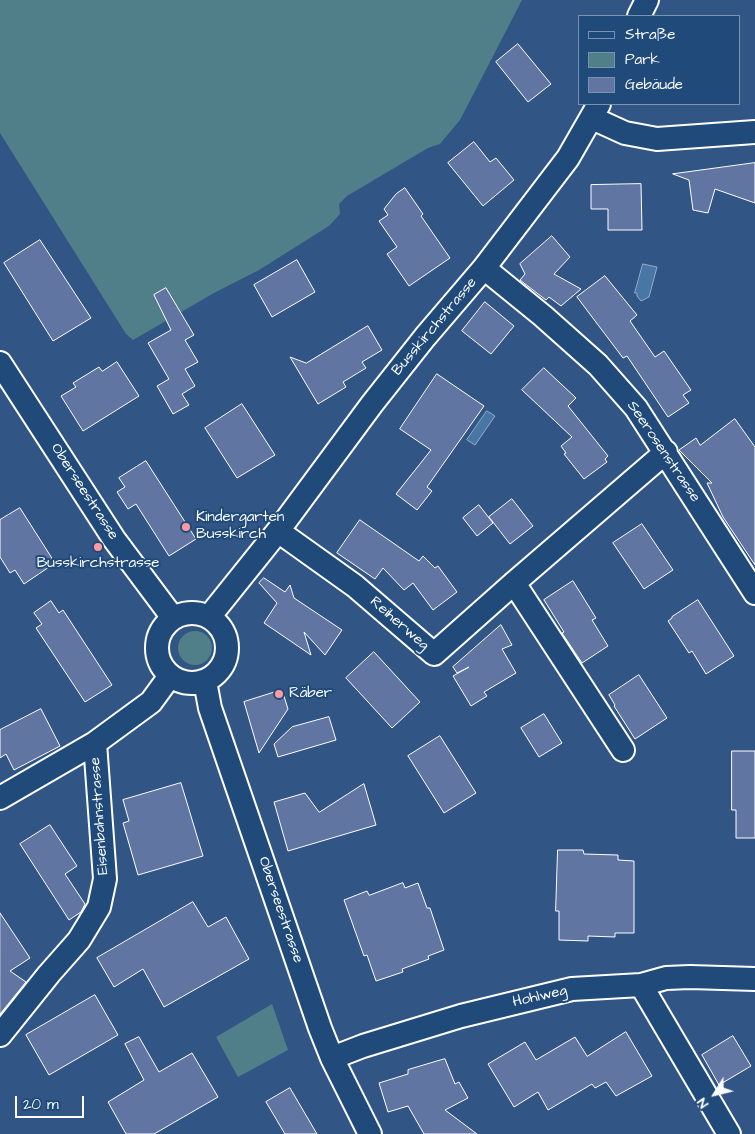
<!DOCTYPE html>
<html>
<head>
<meta charset="utf-8">
<style>
	body { margin:0 }
	#map { position:relative; width:755px; height:1134px; overflow:hidden; background:#315585; font-family:"Architects Daughter",sans-serif }
	canvas { display:block }
	.legend { position:absolute; left:578px; top:15px; width:162px; height:90px; box-sizing:border-box; background:#1f4a7a; border:1px solid #7992af; margin:0; padding:6px 9px; list-style:none; font-size:15px; color:#fff }
	.legend li { display:flex; align-items:center; gap:10px; height:25px }
	.legend b { width:25px; border:1px solid #7992af }
	.north { position:absolute; left:690px; top:1069px; width:50px; height:50px; -webkit-text-stroke:4px #1f4a7a; paint-order:stroke; rotate:234deg; font-size:14px; font-weight:700; line-height:20px; text-align:center; color:#fff }
	.north::after { content:''; display:block; margin:auto; width:18px; height:22px; background:#fff; clip-path:polygon(50% 0,100% 100%,50% 72%,0 100%) }
	.scale { position:absolute; left:15px; top:1096px; width:69px; height:22px; box-sizing:border-box; border:2px solid #fff; border-top:0; padding-left:6px; font-size:15px; line-height:18px; white-space:nowrap; color:#fff; -webkit-text-stroke:4px #1f4a7a; paint-order:stroke }
</style>
</head>
<body>
<div id="map">
<canvas width="755" height="1134"></canvas>
<ul class="legend">
<li><b style="height:6px;background:#1f4a7a"></b>Straße</li>
<li><b style="height:14px;background:#507f89"></b>Park</li>
<li><b style="height:14px;background:#6175a3"></b>Gebäude</li>
</ul>
<div class="north">N</div>
<div class="scale">20 m</div>
</div>
<script>
const context = document.querySelector('canvas').getContext('2d');
context.lineJoin = 'round';
function fillPath(path, color) {
  context.fillStyle = color;
  context.fill(path, 'evenodd');
}
function trace(path, color, width, dash) {
  context.strokeStyle = color;
  context.lineWidth = width;
  context.lineCap = dash ? 'butt' : 'round';
  context.setLineDash(dash || []);
  context.stroke(path);
}
function drawText(font, color, halo, rows, align = 'center') {
  context.font = font + ' "Architects Daughter",sans-serif';
  context.lineWidth = 4;
  context.setLineDash([]);
  context.textBaseline = 'middle';
  context.strokeStyle = halo;
  context.fillStyle = color;
  for (const [text, x, y, turn = 0] of rows) {
    context.save();
    context.translate(x, y);
    context.rotate((+turn || 0) * Math.PI / 180);
    context.textAlign = isNaN(turn) ? turn : align;
    if (halo) context.strokeText(text, 0, 0);
    context.fillText(text, 0, 0);
    context.restore();
  }
}
fillPath(new Path2D(`
	M0 0H522L460 120 440 144 428 148 347 196 339 204 340 214 329 226 259 270 214 293 133 340 126 334 0 133Z
	M178 648a17 17 0 1 1 34 0a17 17 0 1 1-34 0Z
	M272 1004 288 1050 238 1077 216 1037Z`), '#507f89');
const water = new Path2D(`
	M643 264 657 267 649 297 641 301 637 296V293H635Z
	M487 411 495 416 475 445 467 440Z`);
fillPath(water, '#4977a5');
trace(water, '#92adc9', 1);
const building = new Path2D(`
	M518 44 551 84 528 102 496 62Z
	M474 142 490 162 496 158 514 180 483 206 448 163Z
	M755 163V203L715 189 708 213 693 210 689 180 673 174Z
	M641 184 642 230H608V209H591V185Z
	M405 188 423 214 421 216 450 258 409 286 387 254 397 247 379 221 388 215 384 209 396 194Z
	M552 236 570 257 554 274 581 289 561 306 549 297 546 300 520 280 525 274 520 264Z
	M40 240 91 318 53 341 4 263Z
	M297 260 315 292 272 317 254 285Z
	M605 276 637 315 630 321 655 357 664 351 691 390 683 395 689 403 668 417 627 356 623 358 577 297Z
	M166 288 194 335 185 340 198 362 185 369 195 386 182 394 189 405 173 414 157 386 169 379 148 343 171 330 154 295Z
	M485 302 514 326 491 354 462 331Z
	M368 326 382 350 362 362 366 368 343 382 346 387 318 404 290 357 306 363Z
	M117 362 139 396 83 431 61 396 76 387 73 383 99 367 102 371Z
	M544 368 576 398 568 406 608 456 605 459 607 462 584 479 564 454 566 453 561 446 572 437 522 390Z
	M437 374 484 406 427 487 432 491 417 510 396 494 431 450 400 429Z
	M242 404 275 455 237 478 205 428Z
	M735 419 755 447V565L723 517 707 483H712L679 450 696 438 700 445Z
	M146 461 196 539 169 556 136 504 128 509 117 492 125 487 119 478Z
	M512 499 533 526 510 544 489 517Z
	M479 505 493 523 477 536 463 518Z
	M20 508 55 563 24 584 15 570 10 573 0 557V520Z
	M360 520 419 561 423 556 435 568 438 566 457 592 433 610 413 583 404 590 383 568 375 579 337 553Z
	M642 524 673 570 644 589 613 543Z
	M264 578 285 592 290 585 294 598 342 630 325 655 304 632 311 655 264 623 277 603 259 583Z
	M573 581 596 618 592 620 608 646 582 663 562 633 564 632 544 600Z
	M698 600 734 656 706 674 692 651 689 653 668 621 672 618V617Z
	M51 601 59 613 63 610 112 685 85 702 36 628 42 624 34 613Z
	M501 625 512 645 502 649 516 673 484 692 487 696 471 706 453 676 469 667 457 673 453 667Z
	M374 652 420 702 392 728 346 678Z
	M639 675 667 718 635 739 614 706 615 705 609 695Z
	M282 690 288 709 259 753 244 702Z
	M41 709 60 746 14 770 6 754 0 758V730Z
	M544 714 562 743 539 757 521 728Z
	M329 717 336 740 278 757 274 744 292 727Z
	M440 736 476 793 444 813 408 756Z
	M732 751H755V838H736V810H732Z
	M181 783 203 856 138 875 123 823 129 821 123 800Z
	M364 784 376 825 288 851 274 802 305 793 319 812Z
	M50 825 77 866 65 874 85 904 81 912 69 920 20 844Z
	M558 850H583L584 854 618 855V860L634 861V933H615V937L588 936V941L559 940V911H556Z
	M403 883 405 888 418 883 427 908H430L444 950 428 956 429 959 402 969 403 972 376 981 367 955 364 956 344 900 367 891 369 895Z
	M193 902 208 927 226 917 249 959 164 1007 143 969 114 987 97 958Z
	M0 913 30 958 10 971 26 982 0 1014Z
	M95 995 118 1035 49 1075 26 1035Z
	M626 1032 652 1076 616 1096 606 1082 595 1088 592 1084 548 1110 538 1092 514 1107 488 1064 525 1042 536 1060 575 1037 587 1056Z
	M733 1036 751 1066 719 1085 702 1055Z
	M139 1037 159 1072 192 1053 218 1097 154 1134H126L108 1102 144 1080 125 1044Z
	M445 1059 455 1084 459 1082 468 1098 445 1110 477 1134H424L408 1106 388 1112 379 1083 408 1074V1070Z
	M290 1088 317 1134H285L266 1102Z`);
fillPath(building, '#6175a3');
trace(building, '#fff', 1);
const minor = new Path2D(`
	M639 16 647 0
	M592 118 625 133 657 139 755 132
	M484 268 543 316 598 365 636 408 755 593
	M0 363 114 539 173 618
	M278 531 355 586 434 654 514 583 666 452
	M514 583 623 750
	M157 648a35 35 0 1 1 70 0a35 35 0 1 1-70 0Z
	M209 617 278 531 372 404 425 337 484 268 568 158 599 104
	M205 681 210 708 320 1028 332 1058 370 1134
	M0 798 95 743 151 702 170 676
	M641 985 729 1134
	M0 1035 49 974 79 940 99 907 105 879 95 743
	M332 1058 363 1046 461 1016 572 989 641 985 666 978 690 977 755 979`);
trace(minor, '#fff', 26);
trace(minor, '#1f4a7a', 22);
for (const [x, y, r, color] of [
	[186,527,5,"#ff9aa2"],
	[98,547,5,"#ff9aa2"],
	[279,694,5,"#ff9aa2"]
]) {
  const dot = new Path2D();
  dot.arc(x, y, r, 0, 2 * Math.PI);
  context.fillStyle = color;
  context.fill(dot);
  trace(dot, '#1f4a7a', 2);
}
drawText('15px', '#fff', '#1f4a7a', [
	["Busskirchstrasse",435,327,-50],
	["Seerosenstrasse",663,452,56],
	["Oberseestrasse",84,492,57],
	["Reiherweg",399,624,41],
	["Eisenbahnstrasse",100,816,-94],
	["Oberseestrasse",280,910,71],
	["Hohlweg",540,997,-13]
]);
drawText('15px', '#fff', '#1f4a7a', [
	["Kindergarten",196,518],
	["Busskirch",196,535],
	["Busskirchstrasse",98,564,"center"],
	["Räber",289,694]
], 'left');
</script>
</body>
</html>
